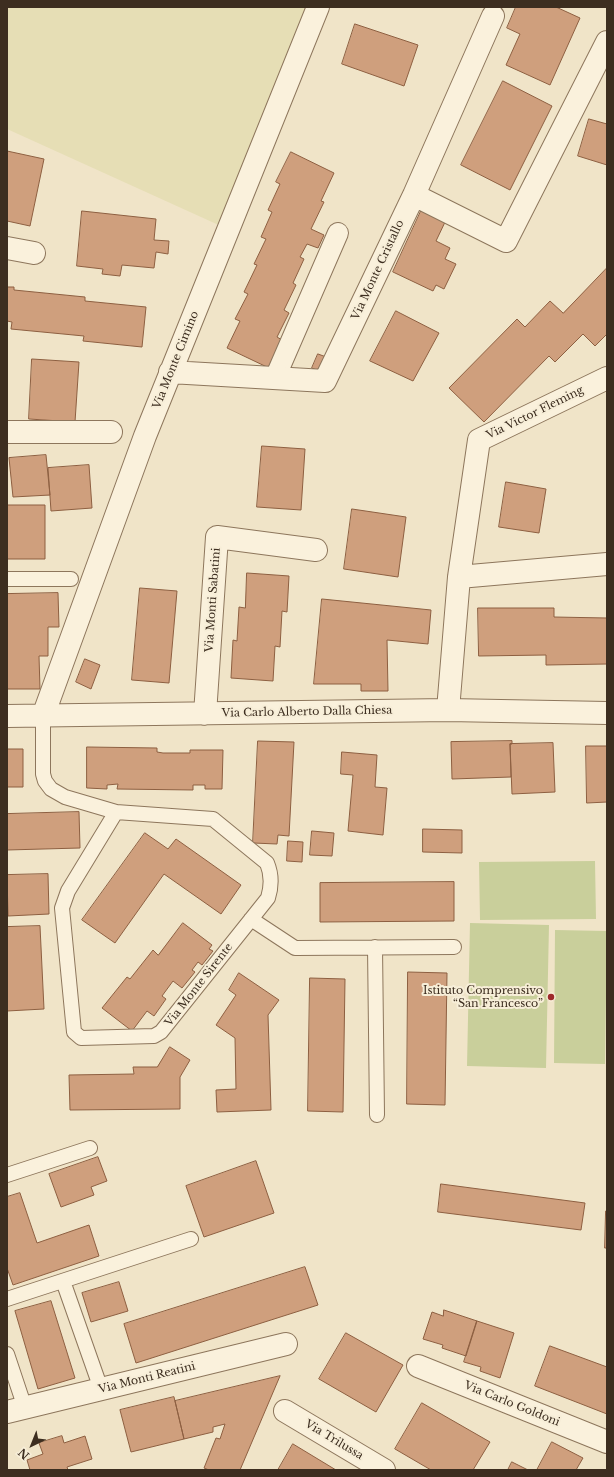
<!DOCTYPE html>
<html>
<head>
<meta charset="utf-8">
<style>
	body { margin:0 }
	#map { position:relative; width:614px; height:1477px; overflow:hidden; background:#f0e4c8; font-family:"Libre Baskerville",serif }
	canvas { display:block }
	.frame { position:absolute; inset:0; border:8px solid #3d2e20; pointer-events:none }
	.north { position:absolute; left:12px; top:1425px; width:40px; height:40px; -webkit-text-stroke:3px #f7eed8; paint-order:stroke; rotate:223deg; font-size:11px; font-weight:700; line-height:16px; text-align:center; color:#3d2e20 }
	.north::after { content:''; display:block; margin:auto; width:14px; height:18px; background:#3d2e20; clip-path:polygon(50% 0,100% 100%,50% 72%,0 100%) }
</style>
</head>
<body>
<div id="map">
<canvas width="614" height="1477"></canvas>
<div class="frame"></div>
<div class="north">N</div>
</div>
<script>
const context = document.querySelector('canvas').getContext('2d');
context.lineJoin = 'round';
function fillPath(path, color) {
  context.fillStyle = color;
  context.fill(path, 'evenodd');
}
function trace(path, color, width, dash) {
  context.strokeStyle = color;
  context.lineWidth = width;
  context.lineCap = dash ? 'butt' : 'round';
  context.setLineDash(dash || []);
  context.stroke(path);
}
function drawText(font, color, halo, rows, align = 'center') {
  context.font = font + ' "Libre Baskerville",serif';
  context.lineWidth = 4;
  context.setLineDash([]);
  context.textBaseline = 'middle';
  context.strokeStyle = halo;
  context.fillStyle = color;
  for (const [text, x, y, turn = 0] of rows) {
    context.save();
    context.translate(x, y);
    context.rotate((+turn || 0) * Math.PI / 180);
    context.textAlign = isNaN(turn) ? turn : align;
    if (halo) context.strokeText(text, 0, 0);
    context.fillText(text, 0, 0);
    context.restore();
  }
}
fillPath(new Path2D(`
	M7 7H306L223 227 7 129Z`), '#e6deb5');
fillPath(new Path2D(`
	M595 861 596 919 480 920 479 862Z
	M470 923 549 925 546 1068 467 1066Z
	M555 930 607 931 605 1064 554 1063Z`), '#c9cf9b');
const building = new Path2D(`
	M516 7H556L580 18 550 85 506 65 520 34 507 28Z
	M355 24 418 45 404 86 342 64Z
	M503 81 552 106 510 190 461 165Z
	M589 119 607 124V165L578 156Z
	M7 151 44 159 30 226 7 221Z
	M291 152 334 173 321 201 324 202 311 229 324 235 318 248 307 244 300 257 304 259 293 283 296 285 284 310 289 313 277 337 282 340 269 368 227 348 240 321 235 319 248 294 244 292 257 265 254 264 266 239 261 237 272 212 268 210 280 184 276 182Z
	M422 209 446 220 436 241 450 248 445 259 456 264 444 289 436 285 433 291 393 272Z
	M82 211 156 219 154 240 169 241 168 254 156 252 154 268 122 265 120 276 102 274 103 269 77 266Z
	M607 268V334L595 346 583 334 555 362 549 356 484 422 449 388 517 319 525 327 550 301 563 313Z
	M7 287H14V290L85 297V301L146 307 142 347 83 341 84 336 11 329 12 322 7 321Z
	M396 311 439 333 413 381 370 361Z
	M318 354 329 358 322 373 312 368Z
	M32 359 79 362 75 422 29 419Z
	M262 446 305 449 301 510 257 507Z
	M46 455 50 495 13 497 9 458Z
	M89 465 92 508 51 511 48 468Z
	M506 482 546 489 539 533 499 527Z
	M7 505H45V559H7Z
	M352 509 406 517 398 577 344 569Z
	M247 573 289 576 287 612 282 611 280 647 275 646 273 681 231 678 233 640 237 641 239 607 245 608Z
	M140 588 177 591 169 683 132 680Z
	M58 593 59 627H48V656H39L40 689H7V594Z
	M322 599 431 610 428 644 387 640 388 691H361V684H314Z
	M478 608H554V617L607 618V664L546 665V655L479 656Z
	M85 659 100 665 91 689 76 682Z
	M258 741 294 742 289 836 278 835 277 844 253 843Z
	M512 741V744H510L511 777 452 779 451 742Z
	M553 743 555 792 512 794 510 744Z
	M586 746H607V802L587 803Z
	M87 747 157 748V752L163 753H190V750H223L222 789H205V785H193V790L117 789 118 784 107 785V789L87 788Z
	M7 749H23V787H7Z
	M342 752 377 755 375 787 387 788 383 835 348 831 353 775 341 774Z
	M79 812 80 848 7 850V814Z
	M423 829 462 830V853L423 852Z
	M312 831 334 833 332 856 310 855Z
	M145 833 168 849 176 839 241 885 221 914 164 874 115 943 82 920Z
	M288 841 303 842 302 862 287 861Z
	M48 874 49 914 8 916 7 875Z
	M454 882V921L320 922V883Z
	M183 923 212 945 209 949 213 951 202 965 198 962 192 970 195 972 182 988 173 981 162 996 166 999 154 1016 147 1011 132 1031 102 1008 127 977 130 979 153 950 158 955Z
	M40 926 44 1009 7 1011V927Z
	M408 972 447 973 445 1105 407 1104Z
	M239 973 279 1000 268 1015 271 1110 217 1112 216 1090 236 1089 235 1038 216 1025 236 995 229 990Z
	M310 978 345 979 343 1112 308 1111Z
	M170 1047 190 1060 180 1077V1109L70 1110 69 1075 134 1074 133 1067H157Z
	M98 1157 107 1181 91 1187 94 1195 61 1207 49 1174Z
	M256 1161 274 1213 204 1237 186 1186Z
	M441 1184 585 1203 581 1230 438 1212Z
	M20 1193 37 1243 89 1225 99 1256 13 1285 7 1268V1197Z
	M606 1211H607V1248H605Z
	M305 1267 318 1305 136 1363 124 1324Z
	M119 1282 128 1311 91 1322 82 1293Z
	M51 1301 75 1378 38 1389 15 1311Z
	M444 1310 477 1321 466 1356 442 1348 443 1345 423 1339 432 1312 443 1316Z
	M477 1321 514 1333 500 1378 480 1371 481 1367 464 1362Z
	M346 1333 403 1365 376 1412 319 1379Z
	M550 1346 607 1367V1414L535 1386Z
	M280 1376 240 1470H209L204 1468 216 1438 220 1439 225 1424 213 1427V1432L184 1439 175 1401Z
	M174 1397 184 1439 131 1452 120 1410Z
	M422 1403 490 1442 473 1470H431L395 1449Z
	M62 1436 64 1443 85 1436 92 1459 67 1467 68 1470H30L27 1460 43 1454 39 1443Z
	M552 1442 583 1458 576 1470H537Z
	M293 1444 336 1470H278Z
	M512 1462 528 1470H508Z`);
fillPath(building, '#cf9f7d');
trace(building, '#8d5f41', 1);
const service = new Path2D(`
	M7 579H71
	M43 716V774L45 781 51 789 65 797 116 812 213 819 267 863C272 875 272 885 268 898L161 1032 154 1036 81 1038 74 1032 62 908 68 891 116 812
	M251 919 295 948 454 947
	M375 947 377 1115
	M7 1175 90 1148
	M63 1281 101 1389
	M7 1299 191 1239
	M7 1354 25 1408`);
const pedestrian = new Path2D(`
	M275 378 338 233`);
const minor = new Path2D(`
	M414 195 506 241 607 42
	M7 248 34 253
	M170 372 325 381 414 195 493 16
	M607 378 479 440 459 577 607 564
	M7 432H111
	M448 710 459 577
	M205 714 217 537 316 550
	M7 716 448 710 607 713
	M43 716 145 436 318 7
	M418 1366 607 1442
	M285 1411 384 1470
	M7 1412 286 1344`);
trace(service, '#8d765c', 16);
trace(pedestrian, '#8d765c', 22);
trace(minor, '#8d765c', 24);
trace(service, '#faf1dc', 14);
trace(pedestrian, '#faf1dc', 20);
trace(minor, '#faf1dc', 22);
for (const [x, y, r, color] of [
	[551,997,4,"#9e2a2b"]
]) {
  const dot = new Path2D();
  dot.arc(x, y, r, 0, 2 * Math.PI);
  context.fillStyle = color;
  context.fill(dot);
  trace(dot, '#f7eed8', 1.5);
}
drawText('11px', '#3d2e20', '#f7eed8', [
	["Via Monte Cristallo",378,270,-65],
	["Via Monte Cimino",176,360,-68],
	["Via Victor Fleming",535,413,-26],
	["Via Monti Sabatini",213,600,-86],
	["Via Carlo Alberto Dalla Chiesa",307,712,-1],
	["Via Monte Sirente",199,985,-52],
	["Via Monti Reatini",147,1378,-14],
	["Via Carlo Goldoni",512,1404,22],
	["Via Trilussa",334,1440,31]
]);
drawText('11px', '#3d2e20', '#f7eed8', [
	["Istituto Comprensivo",543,991],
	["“San Francesco”",543,1004]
], 'right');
</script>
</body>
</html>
